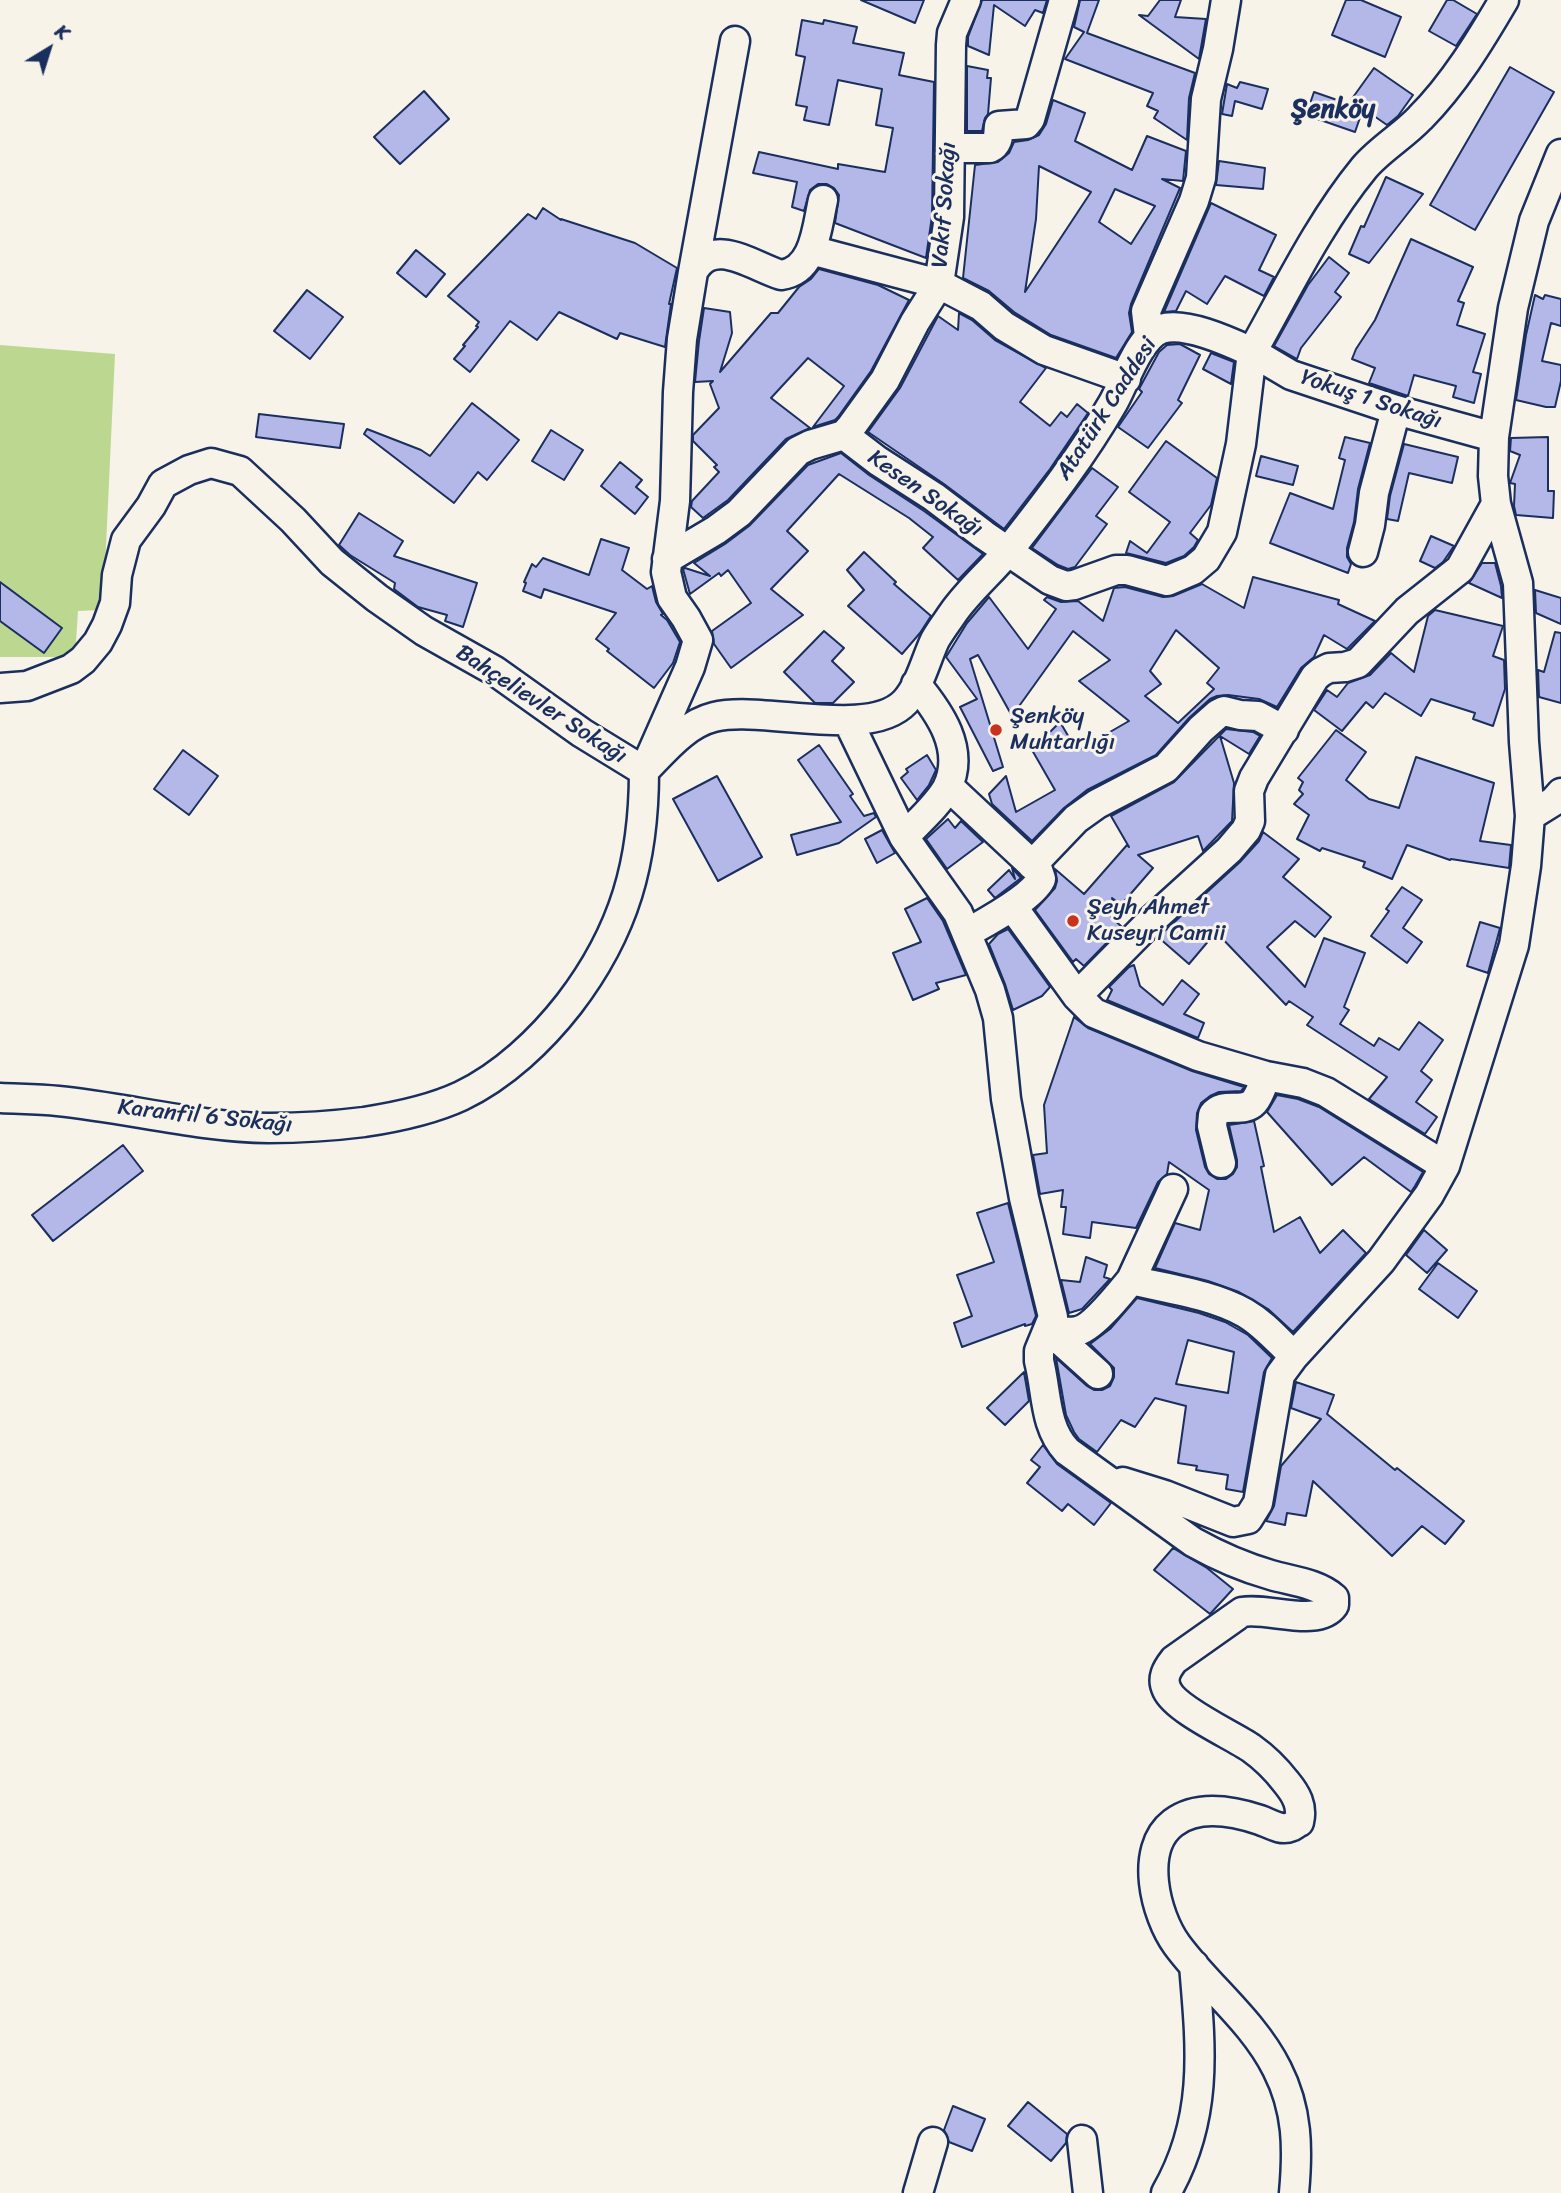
<!DOCTYPE html>
<html>
<head>
<meta charset="utf-8">
<style>
	body { margin:0 }
	#map { position:relative; width:1561px; height:2193px; overflow:hidden; background:#f7f3e8; font-family:Sriracha,sans-serif }
	canvas { display:block }
	.north { position:absolute; left:14px; top:14px; width:70px; height:70px; -webkit-text-stroke:5px #f7f3e8; paint-order:stroke; rotate:38deg; font-size:19px; font-weight:700; line-height:28px; text-align:center; color:#1b2f5e }
	.north::after { content:''; display:block; margin:auto; width:24px; height:32px; background:#1b2f5e; clip-path:polygon(50% 0,100% 100%,50% 72%,0 100%) }
</style>
</head>
<body>
<div id="map">
<canvas width="1561" height="2193"></canvas>
<div class="north">K</div>
</div>
<script>
const context = document.querySelector('canvas').getContext('2d');
context.lineJoin = 'round';
function fillPath(path, color) {
  context.fillStyle = color;
  context.fill(path, 'evenodd');
}
function trace(path, color, width, dash) {
  context.strokeStyle = color;
  context.lineWidth = width;
  context.lineCap = dash ? 'butt' : 'round';
  context.setLineDash(dash || []);
  context.stroke(path);
}
function drawText(font, color, halo, rows, align = 'center') {
  context.font = font + ' Sriracha,sans-serif';
  context.lineWidth = 6;
  context.setLineDash([]);
  context.textBaseline = 'middle';
  context.strokeStyle = halo;
  context.fillStyle = color;
  for (const [text, x, y, turn = 0] of rows) {
    context.save();
    context.translate(x, y);
    context.rotate((+turn || 0) * Math.PI / 180);
    context.textAlign = isNaN(turn) ? turn : align;
    if (halo) context.strokeText(text, 0, 0);
    context.fillText(text, 0, 0);
    context.restore();
  }
}
fillPath(new Path2D(`
	M0 345 115 354 103 610 78 611 75 657H0Z`), '#bcd890');
const building = new Path2D(`
	M861 0H924L915 23Z
	M982 0H1047L1043 13 1035 10 1025 26 994 5 989 55 968 46V37Z
	M1080 0H1099L1087 33 1195 73 1189 98 1187 140 1154 118 1158 111 1147 106 1153 93 1065 59 1084 32 1074 27Z
	M1160 0H1181L1175 17 1206 19 1199 59 1139 15 1148 16Z
	M1346 0H1361L1401 17 1385 57 1332 35Z
	M1447 0H1453L1477 14 1456 46 1429 31Z
	M802 20 823 24 824 20 857 27 853 43 904 53 899 75 934 82 932 216 926 258 835 223 839 195 834 188 827 184H818L810 190 804 211 792 207 797 182 753 173 759 152 838 169V164L885 172 893 128 876 125 882 89 838 80 829 125 804 120 807 107 796 105 805 57 796 55Z
	M967 66 988 70 987 78H991L988 114 985 118 982 131H967Z
	M1510 67 1554 92 1475 230 1430 205Z
	M1374 68 1413 95 1398 116 1387 125 1351 100Z
	M1240 82 1268 89 1262 109 1235 101 1232 116 1222 114 1227 84 1237 88Z
	M424 91 449 119 400 164 374 137Z
	M1314 92 1363 109 1355 132 1306 115Z
	M1053 100 1085 113 1075 141 1132 170 1147 136 1186 151 1183 181 1162 179 1180 188 1131 304 1129 313 1132 332 1116 358 1051 335 1014 312 989 291 963 278 975 165 998 162 1009 153 1014 142 1028 140 1039 135 1046 124ZM1039 166 1091 192 1025 292 1036 219ZM1115 189 1155 206 1131 244 1099 222Z
	M1219 161 1265 168 1263 189 1216 185Z
	M1386 177 1423 194 1369 263 1349 254 1361 226 1364 227Z
	M1211 203 1276 235 1259 270 1274 277 1264 296 1225 276 1207 304 1186 291 1176 311 1164 312Z
	M543 208 561 220V219L635 243 677 268 669 304H671L665 347 620 333 617 339 559 312 537 340 510 321 470 372 454 359 465 346 463 345 478 327 476 326 479 322 448 296 528 214 536 219Z
	M1411 239 1473 267 1458 301 1464 303 1457 325 1485 334 1473 372 1481 374 1474 403 1453 397 1456 386 1414 375 1408 396 1369 383 1375 368 1352 359 1356 349 1375 320Z
	M416 250 445 274 426 297 397 273Z
	M1329 257 1349 273 1335 292 1341 297 1301 348 1297 359 1274 346 1308 285Z
	M819 269 878 285 909 300 871 371 838 417 835 420 813 427 844 386 808 358 771 398 810 428 786 439 728 500 703 518 691 507 692 501 719 472 714 467 717 465 693 441V435L719 408 710 384 713 381 695 382 699 341 704 308 730 312 732 333 720 372 771 313H778L799 287 811 279Z
	M307 290 343 317 310 359 274 331Z
	M1535 295 1543 299 1545 295 1561 299V326L1551 323 1542 361 1561 365V381L1555 407H1546L1516 400 1526 335Z
	M959 313 972 320 995 340 1046 368 1020 402 1050 426 1061 412 1067 417 1077 404 1088 413 1050 469 1004 529 944 484 868 432 900 388 938 316 958 330Z
	M1180 344 1200 355 1178 400 1182 403 1148 448 1118 427 1142 392 1139 389 1159 352 1167 345Z
	M1211 353 1234 362 1231 384 1203 369Z
	M472 403 519 440 487 480 478 472 454 503 364 434 367 429 421 450 430 456Z
	M259 414 344 424 340 448 256 437Z
	M551 430 583 450 564 480 532 461Z
	M1345 437 1370 443 1358 489 1354 522 1347 548V557L1351 564 1348 573 1270 543 1290 493 1333 509 1345 460 1339 458Z
	M1548 437V491H1554L1553 518 1516 515 1514 506 1515 484 1510 483 1520 455 1510 451 1511 438Z
	M1166 441 1217 478 1211 505 1190 533 1198 540 1194 547 1184 556 1166 563 1126 553 1130 541 1147 553 1170 522 1129 492Z
	M1404 444 1458 457 1452 483 1409 473 1398 521 1387 519 1390 496Z
	M841 453 869 475 924 511 983 554 958 580 923 548 933 537 909 518 839 474 787 531 808 551 771 589 803 615 731 668 714 644 712 631 751 603 728 570 721 576 719 573 690 594 683 569 685 568 710 576 694 563 725 544 749 526 808 465Z
	M1261 456 1298 466 1293 485 1256 476Z
	M620 462 642 480 636 487 648 497 635 514 601 486Z
	M1092 468 1118 487 1096 516 1107 524 1075 567 1068 569 1058 565 1032 548Z
	M359 513 403 541 394 556 477 583 463 627 445 621 447 615 418 607 394 589 395 583 350 555 339 545Z
	M1431 536 1454 546 1443 562 1435 568 1420 561Z
	M601 539 629 548 622 570 647 589 652 586 656 602 663 614 661 615 667 620 680 642 673 663 654 688 607 651 609 649 596 639 616 613 544 589 541 598 523 591 526 583 524 582 532 564 536 567 543 558 589 575Z
	M864 552 896 582 894 584 931 616 920 633 902 654 848 606 864 590 847 570Z
	M1482 563H1495L1501 586 1502 598 1469 583Z
	M1253 577 1339 600 1338 604 1375 621 1347 649 1324 635 1314 657 1301 668 1277 707 1259 699 1228 695 1217 696 1210 699 1189 718 1156 755 1087 790 1064 808 1032 841 992 804 989 794 1006 776 1016 812 1055 790 1032 750 1060 722 1077 751 1129 721 1079 681 1110 660 1073 631 1012 716 978 655 970 659 1003 767 993 771 960 707 977 699 946 657 967 623 989 597 1028 649 1056 609 1044 600 1047 597 1061 602 1078 601 1103 621 1114 588 1125 587 1163 597 1173 596 1202 584 1244 608ZM1176 630 1219 668 1207 683 1214 689 1178 723 1145 696 1161 684 1150 671Z
	M0 582 62 628 44 653 0 621Z
	M1535 590 1561 598V624L1536 613Z
	M1435 610 1503 626 1493 656 1504 660 1505 689 1493 726 1473 719 1475 713 1431 699 1421 716 1385 693 1373 708 1366 702 1342 731 1314 710 1327 690 1337 697 1348 683 1370 675 1391 653 1414 672 1428 616Z
	M824 631 844 648 832 661 854 682 833 703H815L784 672Z
	M1555 632 1561 633V703L1539 697 1538 670 1544 672Z
	M1226 729 1253 732 1260 736 1249 754 1220 736 1234 783 1232 821 1203 851 1198 836 1138 855 1153 868 1121 905 1112 898 1116 911 1111 917 1122 927 1084 966 1076 959 1073 962 1035 910 1055 888 1057 881 1055 869 1084 894 1127 845 1129 847 1111 816 1174 782Z
	M1336 730 1366 752 1346 780 1369 799 1399 808 1416 757 1494 783 1480 841 1511 845 1509 868 1451 859 1450 860 1407 845 1392 879 1363 867 1365 862 1322 848 1320 851 1297 839 1309 815 1294 804 1303 794 1299 790 1303 782 1298 778Z
	M819 745 853 794 850 796 864 816 874 813 876 817 839 843 797 855 791 835 841 822 798 760Z
	M183 750 218 776 189 815 154 789Z
	M927 755 936 770 929 785 917 800 901 778 908 772 906 769Z
	M717 776 762 857 718 881 673 799Z
	M948 819 955 828 961 821 983 842 947 869 926 839Z
	M882 830 895 853 877 863 865 839Z
	M1263 832 1299 859 1283 877 1331 917 1315 937 1295 921 1267 947 1305 987 1324 938 1365 953 1344 1007 1349 1010 1340 1024 1374 1046 1379 1038 1399 1050 1419 1022 1443 1040 1421 1071 1432 1080 1416 1102 1437 1117 1425 1134 1369 1099 1387 1077 1307 1025 1313 1017 1289 1001 1286 1005 1216 932 1189 964 1158 937 1240 862 1259 841Z
	M1012 868 1021 878 995 898 988 890 1009 870 1015 879Z
	M1402 887 1422 900 1403 928 1422 942 1407 963 1371 936 1389 911 1386 909Z
	M927 898 943 921 966 975 936 983 939 989 913 1000 893 953 921 942 905 909Z
	M1480 922 1500 928 1488 973 1467 966Z
	M1008 929 1050 987 1042 996 1013 1010 1005 984 989 944 998 934Z
	M1134 965 1140 986 1163 1005 1182 980 1199 994 1184 1014 1204 1023 1198 1038 1107 1000 1112 990 1109 987 1129 967Z
	M1074 1017 1088 1028 1192 1071 1244 1087 1241 1091 1219 1092 1210 1096 1201 1103 1197 1113 1196 1130 1205 1167 1209 1174 1217 1179H1226L1233 1174 1237 1167V1160L1229 1125 1254 1121 1264 1166 1261 1167 1274 1232 1300 1217 1320 1253 1343 1230 1366 1253 1293 1332 1268 1309 1239 1292 1208 1281 1155 1268 1175 1223 1200 1230 1209 1190 1169 1162 1167 1174 1158 1182 1136 1228 1092 1222 1090 1238 1063 1234 1066 1207H1061L1063 1190 1040 1194 1033 1155 1047 1153 1044 1105Z
	M1277 1095 1298 1099 1319 1107 1423 1172 1415 1186 1411 1192 1364 1157 1332 1185 1267 1112Z
	M123 1145 143 1171 53 1241 32 1215Z
	M1008 1203 1036 1316 1032 1324 1025 1326V1324L962 1347 954 1323 972 1316 957 1275 994 1262 977 1213Z
	M1424 1230 1447 1250 1427 1273 1406 1255Z
	M1086 1257 1107 1265 1104 1277 1110 1279 1082 1309 1069 1313 1061 1280 1080 1282Z
	M1438 1263 1477 1291 1458 1318 1419 1289Z
	M1137 1298 1199 1313 1225 1322 1248 1335 1272 1358 1264 1372 1243 1492 1226 1489 1228 1475 1196 1470 1197 1466 1178 1463 1186 1406 1155 1398 1135 1427 1121 1420 1097 1452 1079 1439 1074 1432 1066 1415 1056 1358 1087 1386 1094 1390H1102L1110 1386 1114 1377V1368L1090 1344 1110 1329ZM1188 1340 1234 1352 1228 1393 1176 1384Z
	M1024 1372 1029 1401 1005 1425 987 1408Z
	M1296 1382 1334 1395 1327 1414 1395 1470 1397 1468 1464 1521 1445 1544 1422 1526 1392 1556 1313 1481 1306 1516 1287 1513 1285 1525 1266 1521 1274 1506 1281 1466 1321 1419 1291 1408Z
	M1043 1445 1057 1464 1111 1503 1094 1525 1068 1504 1062 1511 1027 1483 1040 1467 1031 1460Z
	M1173 1548 1207 1568 1233 1589 1210 1614 1154 1570Z
	M1028 2102 1067 2134 1066 2143 1051 2161 1008 2126Z
	M953 2106 985 2119 972 2151 949 2142 944 2130Z`);
fillPath(building, '#b3b8e9');
trace(building, '#1b2f5e', 2);
const minor = new Path2D(`
	M966 0 952 33 951 45 949 217 939 284 981 306 1004 326 1044 350 1126 379
	M950 148H990C999 144 998 135 999 126L1026 124 1030 119 1064 0
	M693 272 735 41
	M1149 336 1146 311 1194 201 1201 178 1206 99 1218 49 1226 0
	M844 435 878 461 934 497 984 535 1050 580 1066 586 1074 585 1116 570H1127L1167 581 1193 570 1206 559 1222 532 1241 444 1252 352 1291 375 1396 410 1494 437
	M1363 552 1370 525 1374 493 1396 410
	M667 559 716 530 739 513 798 451 810 445 844 435 851 427 885 380 915 322 939 284 811 250
	M916 684C939 712 966 749 947 788 937 806 918 822 904 837L958 913 990 990 998 1018 1006 1099 1024 1198 1053 1317 1039 1351V1361C1047 1392 1044 1427 1067 1451L1193 1542C1218 1556 1243 1567 1271 1575 1291 1581 1317 1583 1334 1598V1605C1318 1628 1268 1607 1242 1612L1174 1660C1167 1669 1161 1678 1167 1690 1176 1710 1232 1735 1251 1748 1265 1758 1276 1769 1286 1782 1296 1794 1303 1806 1299 1822 1296 1823 1294 1826 1290 1827 1281 1831 1269 1823 1260 1820 1233 1811 1198 1804 1173 1823 1139 1849 1155 1915 1177 1945 1208 1987 1253 2021 1277 2069 1298 2110 1298 2149 1294 2193
	M0 688 27 686 71 669 83 660 98 642 107 625 115 603 117 575 126 540 151 506 163 484 189 470 211 463 240 471 293 520 332 562 377 598 424 631 495 671 582 733 644 771 690 667 698 640 686 618 672 598 666 572 675 501 678 392 682 339 693 272C713 235 752 266 781 275 815 271 817 226 823 200
	M848 721 904 837
	M948 786 1038 870 1041 879C1032 898 986 922 967 933
	M1530 816 1554 801 1561 793
	M1032 865 1076 819 1097 804 1166 768 1201 729 1218 714 1224 711 1240 715 1258 716 1284 730
	M1012 906 1077 996 1094 1013 1198 1056 1266 1076 1303 1083 1326 1092 1445 1166
	M1077 996 1153 919 1229 850 1246 830 1250 821 1249 791 1254 778 1315 677 1321 672 1329 668 1345 667 1358 663 1407 611 1460 569 1496 504
	M0 1098C19 1099 39 1099 58 1101 128 1108 198 1127 269 1128 301 1128 332 1126 364 1122 397 1117 431 1110 461 1096 503 1076 541 1040 569 1004 625 931 644 861 644 771 664 751 685 724 714 717 764 705 869 740 905 702 920 686 926 659 935 640 940 631 947 622 953 613 969 590 991 572 1009 550 1046 503 1083 455 1113 403 1125 382 1139 337 1161 329 1185 321 1230 342 1252 352 1287 290 1319 223 1364 168 1380 149 1403 136 1420 118 1454 84 1480 41 1504 0
	M1221 1163 1212 1126 1213 1115C1223 1101 1243 1114 1254 1102 1260 1095 1263 1084 1266 1076
	M1131 1280 1173 1189
	M1049 1330C1058 1331 1069 1333 1077 1331 1092 1329 1121 1292 1131 1280 1168 1289 1211 1294 1245 1313 1264 1324 1278 1341 1294 1356
	M1049 1330 1098 1374
	M1123 1482 1165 1495 1233 1522 1248 1519 1258 1503 1280 1375 1294 1356 1381 1261 1429 1195 1445 1166 1514 945 1526 866 1530 816 1524 742 1518 583 1496 504 1493 476 1494 437 1513 308 1534 221 1561 154
	M1082 2140 1088 2193
	M918 2193 933 2142
	M1166 2193C1209 2118 1201 2047 1194 1965`);
trace(minor, '#1b2f5e', 33);
trace(minor, '#f7f3e8', 28);
for (const [x, y, r, color] of [
	[996,730,7,"#c8321e"],
	[1073,921,7,"#c8321e"]
]) {
  const dot = new Path2D();
  dot.arc(x, y, r, 0, 2 * Math.PI);
  context.fillStyle = color;
  context.fill(dot);
  trace(dot, '#f7f3e8', 2.5);
}
drawText('23px', '#1b2f5e', '#f7f3e8', [
	["Vakıf Sokağı",945,205,-86],
	["Yokuş 1 Sokağı",1371,400,18],
	["Atatürk Caddesi",1107,409,-57],
	["Kesen Sokağı",925,494,35],
	["Bahçelievler Sokağı",541,705,33],
	["Karanfil 6 Sokağı",205,1117,6]
]);
drawText('23px', '#1b2f5e', '#f7f3e8', [
	["Şenköy",1010,717],
	["Muhtarlığı",1010,743],
	["Şeyh Ahmet",1087,908],
	["Kuseyri Camii",1087,934]
], 'left');
drawText('bold 26px', '#1b2f5e', '#f7f3e8', [
	["Şenköy",1333,110]
]);
</script>
</body>
</html>
